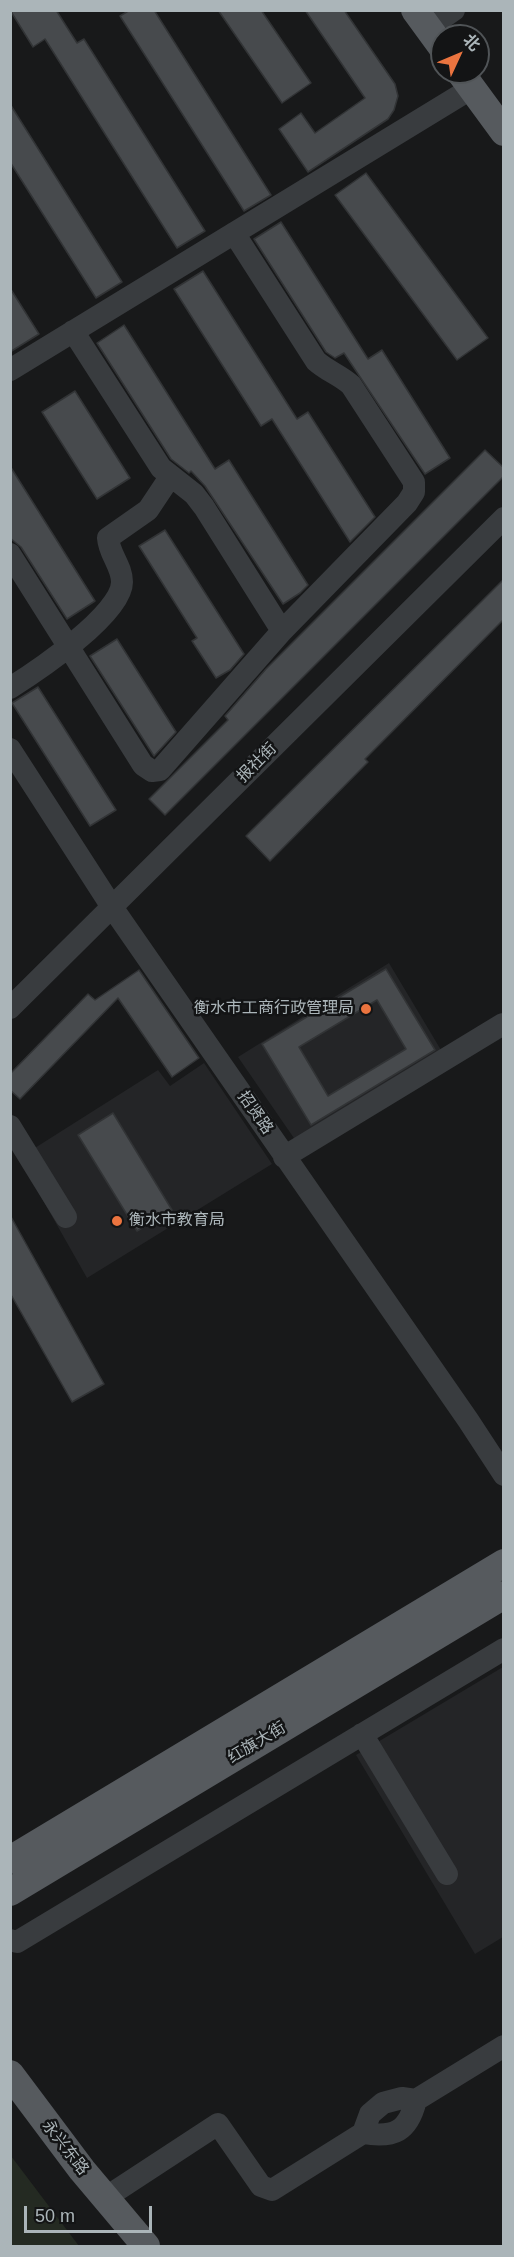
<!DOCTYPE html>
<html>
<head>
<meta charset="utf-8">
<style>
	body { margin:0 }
	#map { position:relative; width:514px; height:2257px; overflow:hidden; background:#18191a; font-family:Arial,"Noto Sans SC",sans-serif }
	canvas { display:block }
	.frame { position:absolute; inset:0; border:12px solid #abb5b9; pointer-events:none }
	.north { position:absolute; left:430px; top:24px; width:60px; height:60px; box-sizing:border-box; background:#131415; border:2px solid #505457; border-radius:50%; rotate:46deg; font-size:16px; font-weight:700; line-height:24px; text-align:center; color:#abb5b9 }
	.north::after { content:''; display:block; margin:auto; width:21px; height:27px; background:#eb743f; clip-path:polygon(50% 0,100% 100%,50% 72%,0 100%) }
	.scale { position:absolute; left:24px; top:2206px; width:128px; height:27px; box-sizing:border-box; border:3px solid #abb5b9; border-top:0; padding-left:8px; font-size:18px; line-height:21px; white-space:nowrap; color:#abb5b9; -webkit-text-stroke:4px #131415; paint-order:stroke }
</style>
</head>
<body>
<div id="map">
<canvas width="514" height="2257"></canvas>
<div class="frame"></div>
<div class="north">北</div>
<div class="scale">50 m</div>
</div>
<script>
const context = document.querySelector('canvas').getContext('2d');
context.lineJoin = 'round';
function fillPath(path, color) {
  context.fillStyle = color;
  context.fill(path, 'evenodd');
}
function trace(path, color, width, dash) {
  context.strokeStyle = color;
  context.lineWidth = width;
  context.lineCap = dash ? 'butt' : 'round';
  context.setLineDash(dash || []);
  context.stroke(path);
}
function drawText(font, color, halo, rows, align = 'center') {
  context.font = font + ' Arial,"Noto Sans SC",sans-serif';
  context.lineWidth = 5;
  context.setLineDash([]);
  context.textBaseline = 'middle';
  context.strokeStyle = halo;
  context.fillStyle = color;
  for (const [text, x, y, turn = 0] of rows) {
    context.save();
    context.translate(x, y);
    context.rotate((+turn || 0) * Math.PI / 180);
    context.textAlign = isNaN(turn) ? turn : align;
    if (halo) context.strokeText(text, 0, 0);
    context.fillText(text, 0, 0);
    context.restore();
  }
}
fillPath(new Path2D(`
	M389 963 444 1055 298 1144 238 1057Z
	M204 1063 272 1164 87 1278 19 1158 158 1070 170 1086Z
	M503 1667V1937L475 1954 356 1755Z`), '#242527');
fillPath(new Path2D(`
	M11 2156 79 2246H11Z`), '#242a22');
const building = new Path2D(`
	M10 10H56L77 43 84 39 205 231 177 248 45 39 33 47Z
	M130 10H154L271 195 244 211 120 16Z
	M218 10H261L311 83 282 103Z
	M305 10H344L395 84 398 96 394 110 388 119 308 172 279 129 301 113 315 133 365 98Z
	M10 104 122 282 96 298 10 162Z
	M366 173 488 338 457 360 335 195Z
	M281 222 368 359 382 350 450 458 425 474 344 353 335 358 326 352 254 239Z
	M203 271 297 419 308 412 375 517 350 542 272 419 261 426 174 289Z
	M10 288 39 334 10 352Z
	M124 325 215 469 229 460 308 585 300 593 283 604 205 486 191 471 189 473 171 459 97 343Z
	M75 391 130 478 97 499 42 412Z
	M485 450 504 468V476L165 815 149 799 228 720 225 716 266 669Z
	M10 466 95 601 67 619 21 547 10 538Z
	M165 530 244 654 230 670 216 678 192 641 197 638 139 546Z
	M504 579V619L365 759 368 762 270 861 246 836Z
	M117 639 176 732 154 756 90 656Z
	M38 687 116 810 90 826 12 703Z
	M386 969 435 1050 311 1125 262 1044ZM377 1000 406 1049 328 1096 299 1047Z
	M139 970 199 1058 172 1077 118 998 20 1099 10 1090V1074L88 994 95 1000Z
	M113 1113 172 1210 137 1231 78 1135Z
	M10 1215 104 1384 72 1402 10 1293Z`);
fillPath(building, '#474a4d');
trace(building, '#323436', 1.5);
trace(new Path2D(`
	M444 17 454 10
	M73 331 161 468 194 494 204 507 282 631
	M10 370 472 88
	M10 554 143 765 152 771 160 770 282 631 407 503 414 492V482L351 385C340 375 327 371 316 361L234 233
	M10 688C37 671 122 614 122 582 122 566 109 554 108 538L148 510 170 477
	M10 749 112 907 468 1420 504 1475
	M10 1008 504 518
	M10 1126 66 1217
	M284 1157 503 1024
	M362 1734 447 1874
	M10 1940 17 1942 504 1649
	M363 2133C394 2138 408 2132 416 2100
	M105 2198 218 2124 261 2186 272 2190 363 2133 370 2114 383 2103 402 2098 416 2100 504 2046`), '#393c3f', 22);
trace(new Path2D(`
	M415 10 442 47
	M460 72 504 132
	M10 1860 504 1563
	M10 1892 504 1595
	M10 2074 82 2170 146 2246`), '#565a5e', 28);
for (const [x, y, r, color] of [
	[366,1009,6,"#eb743f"],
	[117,1221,6,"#eb743f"]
]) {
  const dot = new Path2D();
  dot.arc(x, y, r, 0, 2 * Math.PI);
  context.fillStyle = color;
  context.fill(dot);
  trace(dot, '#131415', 2);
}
drawText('16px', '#abb5b9', '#131415', [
	["报社街",257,763,-45],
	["招贤路",255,1113,55],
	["红旗大街",257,1743,-31],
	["永兴东路",65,2148,52]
]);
drawText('16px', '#abb5b9', '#131415', [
	["衡水市工商行政管理局",354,1009],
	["衡水市教育局",129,1221,"left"]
], 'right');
</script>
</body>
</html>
